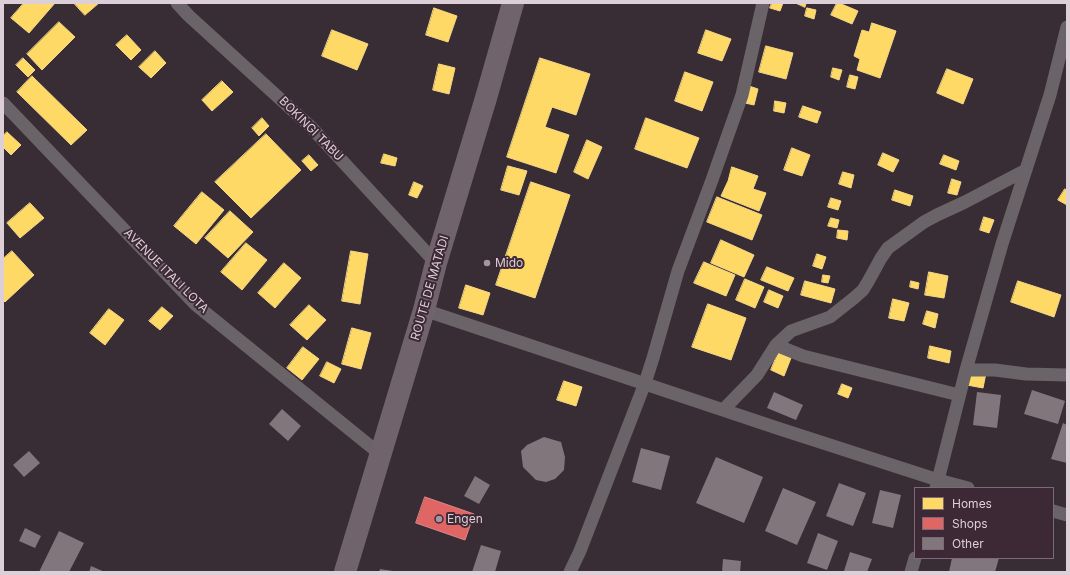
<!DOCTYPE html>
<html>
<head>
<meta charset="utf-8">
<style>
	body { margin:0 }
	#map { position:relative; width:1070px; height:575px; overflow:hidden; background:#382d34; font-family:Inter,sans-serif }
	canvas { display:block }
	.frame { position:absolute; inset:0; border:4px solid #dccfd7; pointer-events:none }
	.legend { position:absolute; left:914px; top:487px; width:140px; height:72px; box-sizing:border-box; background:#3c2935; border:1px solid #7c6b76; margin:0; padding:5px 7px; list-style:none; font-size:12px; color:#dccfd7 }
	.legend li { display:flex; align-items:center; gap:8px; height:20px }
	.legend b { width:20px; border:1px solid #7c6b76 }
</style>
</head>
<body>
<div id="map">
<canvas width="1070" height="575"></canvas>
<div class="frame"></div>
<ul class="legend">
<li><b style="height:11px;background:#ffd966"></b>Homes</li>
<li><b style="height:11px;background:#e06666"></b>Shops</li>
<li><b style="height:11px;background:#80767c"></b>Other</li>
</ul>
</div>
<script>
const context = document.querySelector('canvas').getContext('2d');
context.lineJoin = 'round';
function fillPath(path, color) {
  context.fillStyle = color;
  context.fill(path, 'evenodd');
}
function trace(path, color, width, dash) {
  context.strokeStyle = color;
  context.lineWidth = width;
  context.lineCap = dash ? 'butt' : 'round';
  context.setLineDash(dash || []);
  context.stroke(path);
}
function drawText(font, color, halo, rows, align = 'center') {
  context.font = font + ' Inter,sans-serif';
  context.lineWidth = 4;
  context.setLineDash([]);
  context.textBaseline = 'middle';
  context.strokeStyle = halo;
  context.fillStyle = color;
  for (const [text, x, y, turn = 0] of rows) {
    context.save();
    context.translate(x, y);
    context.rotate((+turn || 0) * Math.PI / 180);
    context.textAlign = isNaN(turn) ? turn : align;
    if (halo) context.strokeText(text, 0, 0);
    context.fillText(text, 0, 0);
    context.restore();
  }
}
const homes = new Path2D(`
	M24 3H55L29 33 11 18Z
	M74 3H99L85 15Z
	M772 3H783L780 11 770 8Z
	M796 3H806L805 7Z
	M837 3H839L858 11 852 24 831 15Z
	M434 8 457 16 448 42 426 35Z
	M807 8 816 10 814 19 805 16Z
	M59 22 75 37 42 70 27 54Z
	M872 23 896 31 880 78 857 70 860 59 854 56 862 30 869 32Z
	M332 30 368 44 357 70 322 56Z
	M706 30 731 39 722 61 698 53Z
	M127 35 141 50 131 60 116 45Z
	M766 46 793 53 786 79 759 72Z
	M155 51 166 63 151 78 139 67Z
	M23 58 35 70 28 77 16 65Z
	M540 58 590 74 576 115 552 107 545 127 569 135 556 173 507 157Z
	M439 64 455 68 449 94 433 90Z
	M833 68 842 70 839 80 831 77Z
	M947 69 973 79 963 104 937 93Z
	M685 72 713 82 702 111 675 101Z
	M850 75 858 77 855 89 847 87Z
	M32 76 87 130 71 145 17 92Z
	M222 81 233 92 212 111 202 100Z
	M749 86 758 89 754 105 745 103Z
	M775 101 786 103 784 113 774 111Z
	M803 106 821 112 817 123 799 117Z
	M262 118 269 126 259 136 252 128Z
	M646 118 699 138 687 168 635 149Z
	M7 132 21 145 11 155 3 147V136Z
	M266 134 301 170 251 218 215 182Z
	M587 140 602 147 588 179 574 172Z
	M792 148 810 155 802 176 784 170Z
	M883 153 899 160 893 172 878 165Z
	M384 154 397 158 395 166 381 163Z
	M309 155 318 165 311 171 302 161Z
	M944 155 959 161 956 170 940 164Z
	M508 166 527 171 519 195 501 190Z
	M732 167 758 176 753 189 766 193 759 211 721 196 728 181Z
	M843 172 854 175 851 188 839 184Z
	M952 179 961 182 957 195 948 193Z
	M414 182 423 186 417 198 409 195Z
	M531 182 570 195 535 298 496 285Z
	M1065 189 1067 191V205L1058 200Z
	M895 190 913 196 910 206 892 200Z
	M202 192 224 210 196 244 174 226Z
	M717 197 762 215 752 240 707 222Z
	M831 198 841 201 838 210 828 207Z
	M30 203 44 218 20 238 7 223Z
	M230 211 253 232 228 258 205 238Z
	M984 217 994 220 989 233 980 230Z
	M831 218 839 220 837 228 828 226Z
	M838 230 848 231 847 240 837 238Z
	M721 240 754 255 744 277 711 263Z
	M246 243 267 260 242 290 221 272Z
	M12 251 34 275 5 302 3 300V259Z
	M351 251 368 254 360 304 342 301Z
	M817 254 826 257 822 269 813 266Z
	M704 262 735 275 726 296 694 283Z
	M284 263 301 278 275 308 258 293Z
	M767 267 794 278 788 291 761 280Z
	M929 272 948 276 944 298 925 295Z
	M823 275 830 276 828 283 822 282Z
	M745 279 764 287 755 308 736 300Z
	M805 281 835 289 831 303 801 295Z
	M911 281 919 283 918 289 910 287Z
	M1018 281 1061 295 1054 317 1011 302Z
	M466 285 490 293 483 315 459 308Z
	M769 290 783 296 778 308 764 302Z
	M893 299 909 303 904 321 889 318Z
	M708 304 746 318 731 360 692 347Z
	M309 305 326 320 307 340 290 325Z
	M162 307 173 316 160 330 149 321Z
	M109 309 124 320 105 345 90 333Z
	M927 311 938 314 935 328 923 324Z
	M352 328 371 333 361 369 342 364Z
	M930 346 951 351 949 363 928 358Z
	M303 347 319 359 302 380 287 368Z
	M778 353 791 358 784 376 771 370Z
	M327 362 341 369 334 383 320 376Z
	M970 371 986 373 983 388 967 385Z
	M564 381 582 387 576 406 557 400Z
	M842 384 852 388 848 398 838 394Z`);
fillPath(homes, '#ffd966');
trace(homes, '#f4d688', 1);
const shops = new Path2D(`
	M425 497 474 514 465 540 416 523Z`);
fillPath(shops, '#e06666');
trace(shops, '#df8688', 1);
fillPath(new Path2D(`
	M1032 390 1065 401 1058 424 1024 414Z
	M774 392 803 405 796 420 767 408Z
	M977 392 1001 395 997 428 973 425Z
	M282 409 301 426 288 441 269 424Z
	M1063 423 1067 425V463L1051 459Z
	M544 437 561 442 565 457 564 470 555 479 546 482 536 480 523 467 521 451 527 445Z
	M641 448 670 456 661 490 632 482Z
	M29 451 40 463 24 477 13 465Z
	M716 457 763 477 744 523 696 503Z
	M475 476 490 485 479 504 464 496Z
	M839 483 866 493 853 526 826 516Z
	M783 488 816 502 797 545 765 531Z
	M880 490 901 495 893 528 872 523Z
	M25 528 41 536 35 548 19 541Z
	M59 531 84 543 69 572H39Z
	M818 533 838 541 827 570 807 563Z
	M481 545 501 551 495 572H472Z
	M850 552 872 559 867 572 844 571Z
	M952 558H999L995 572H949Z
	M723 559 741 561 740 572H722Z
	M91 566 105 572H89Z
	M380 569 393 571V572H379Z`), '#80767c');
trace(new Path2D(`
	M177 3 189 16 311 127 436 263
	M3 103 196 305 380 454
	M424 310 777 428 938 480 968 488
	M776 345 791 331 830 317 854 298 863 290 869 280 881 258 888 248 924 222 937 215 965 202 1026 170
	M966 370H995L1026 374 1067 375
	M724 409 757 375 776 345 803 356 959 395
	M936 488 966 370 1002 244 1050 95 1067 27
	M1053 511 1067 515
	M570 572 580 551 645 383 653 358 678 271 712 180 742 95 763 3
	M911 572 915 558`), '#6a6367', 13);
trace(new Path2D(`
	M345 572 424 310 436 263 486 98 513 3`), '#71636b', 22);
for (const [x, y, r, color] of [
	[487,263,4,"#a3969e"],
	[439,519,4,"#a3969e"]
]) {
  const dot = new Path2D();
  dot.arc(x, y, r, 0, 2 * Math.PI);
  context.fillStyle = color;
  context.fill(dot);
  trace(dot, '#3c2935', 1.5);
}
drawText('12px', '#dccfd7', '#3c2935', [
	["BOKINGI TABU",311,129,45],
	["AVENUE ITALI LOTA",166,271,45],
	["ROUTE DE MATADI",430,288,-74]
]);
drawText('12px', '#dccfd7', '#3c2935', [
	["Mido",495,263],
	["Engen",447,519]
], 'left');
</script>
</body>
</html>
